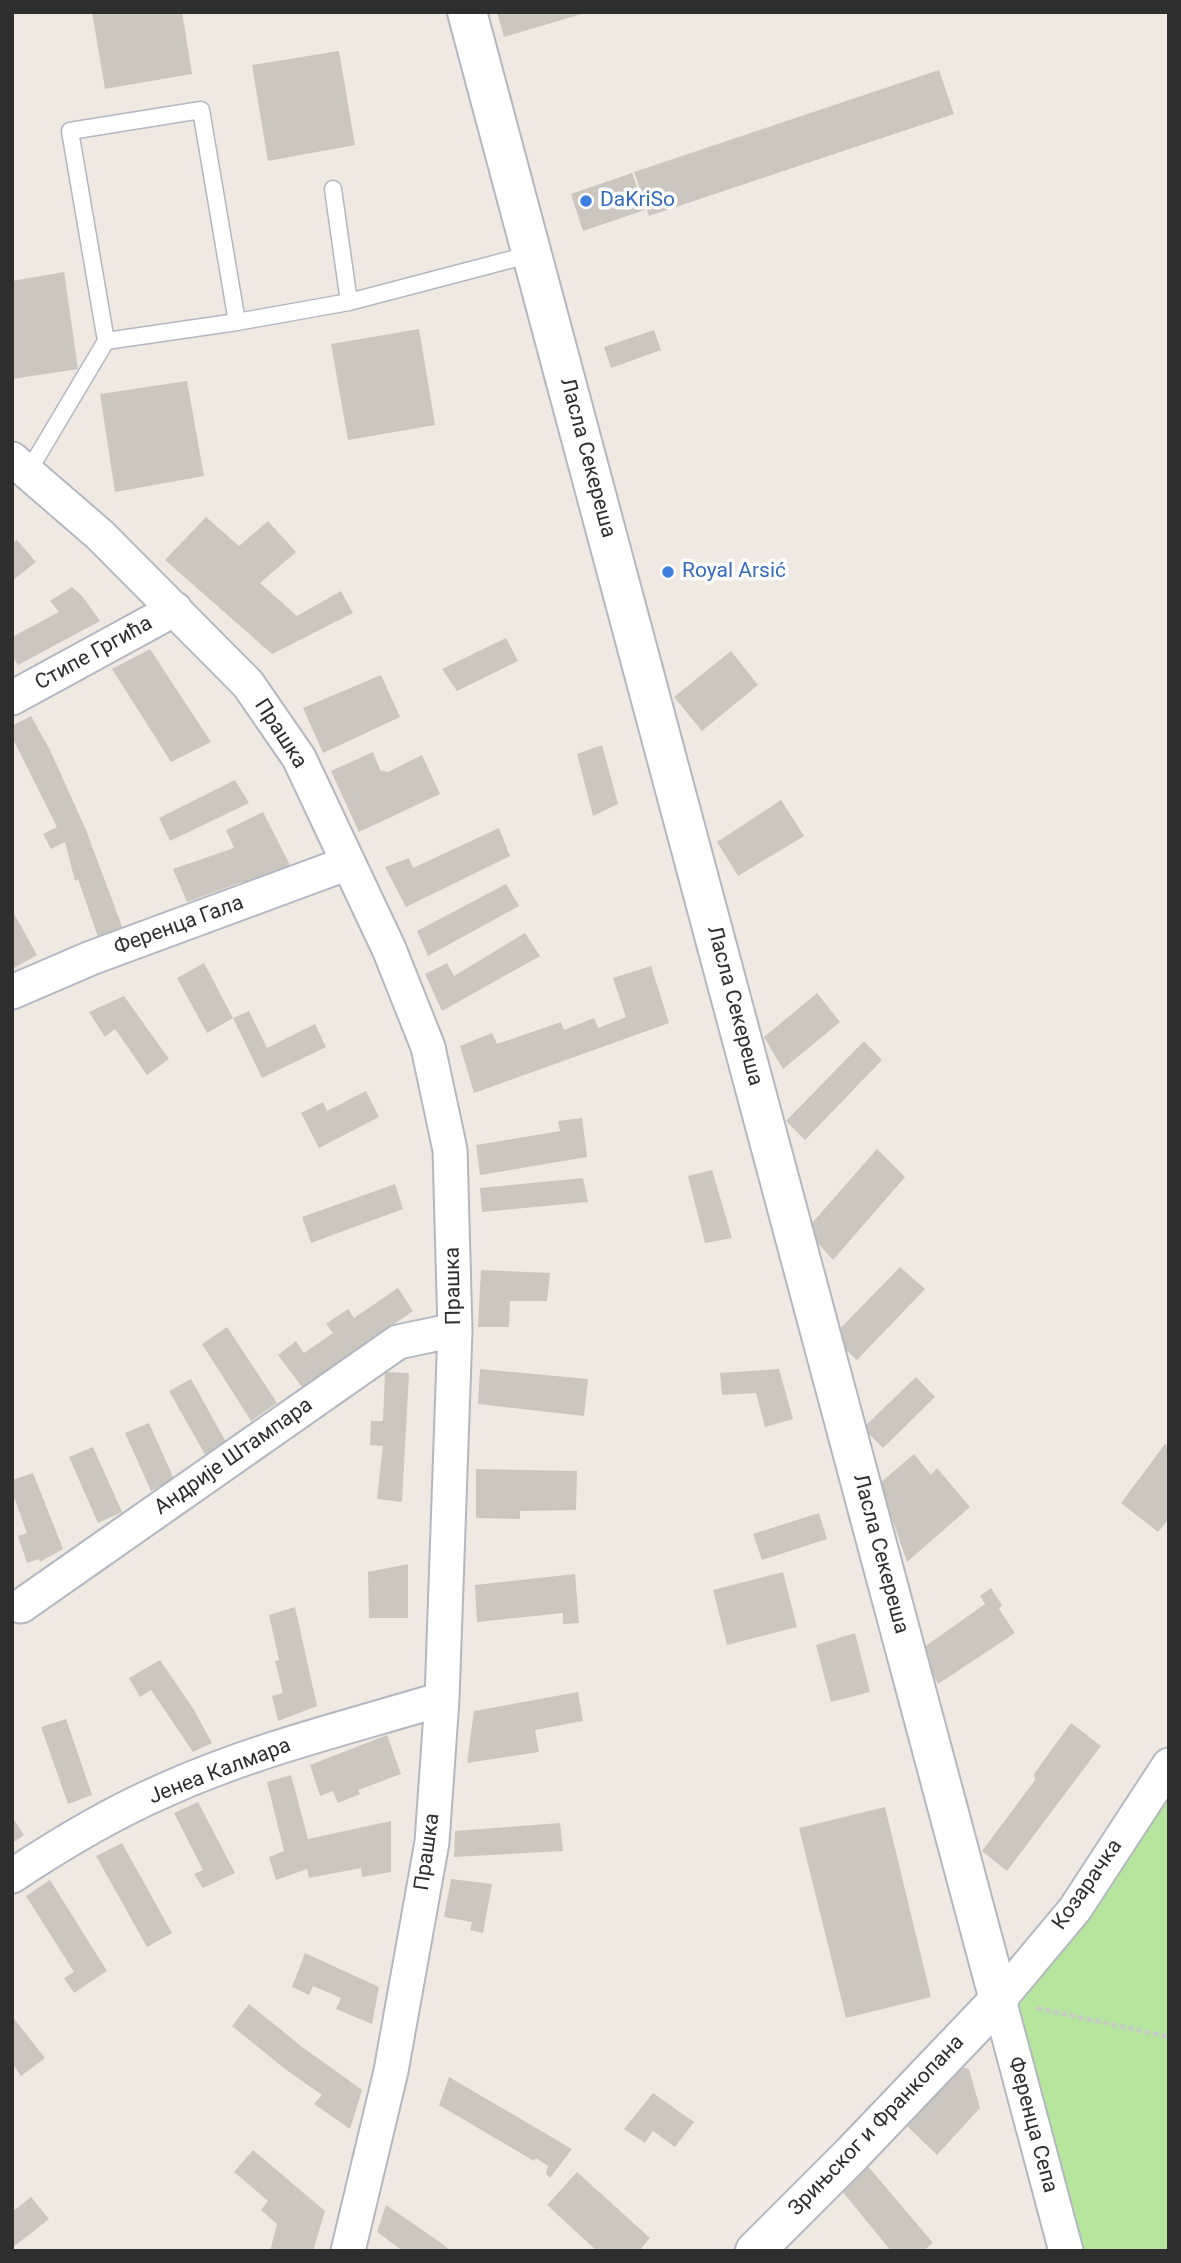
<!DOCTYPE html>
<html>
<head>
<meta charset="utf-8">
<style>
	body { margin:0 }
	#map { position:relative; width:1181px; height:2263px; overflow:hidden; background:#efe9e1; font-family:Roboto,sans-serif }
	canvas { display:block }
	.frame { position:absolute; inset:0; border:14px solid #2e2e2e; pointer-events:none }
</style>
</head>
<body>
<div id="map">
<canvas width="1181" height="2263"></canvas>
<div class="frame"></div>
</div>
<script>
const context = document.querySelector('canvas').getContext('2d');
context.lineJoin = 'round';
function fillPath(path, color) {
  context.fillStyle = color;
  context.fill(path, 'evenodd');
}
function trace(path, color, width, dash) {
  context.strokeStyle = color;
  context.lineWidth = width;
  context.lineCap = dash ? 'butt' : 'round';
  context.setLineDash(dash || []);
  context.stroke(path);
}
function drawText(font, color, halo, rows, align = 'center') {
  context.font = font + ' Roboto,sans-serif';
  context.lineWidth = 7;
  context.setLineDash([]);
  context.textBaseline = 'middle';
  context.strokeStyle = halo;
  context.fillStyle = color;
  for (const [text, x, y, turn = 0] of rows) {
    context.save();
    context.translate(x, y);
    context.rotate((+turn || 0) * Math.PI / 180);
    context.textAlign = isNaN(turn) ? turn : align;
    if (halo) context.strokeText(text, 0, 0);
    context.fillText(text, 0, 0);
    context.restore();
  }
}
fillPath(new Path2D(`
	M1169 1765V2251H1061L999 2000Z`), '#b6e59e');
fillPath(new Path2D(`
	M92 12H182L192 74 105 89Z
	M497 12H585V13L504 37Z
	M339 51 355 145 268 161 252 65Z
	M939 70 954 114 649 216 634 172Z
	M632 173 645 210 583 231 571 194Z
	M64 272 78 369 12 379V281Z
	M419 329 435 425 348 440 331 344Z
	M654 330 661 350 611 368 604 347Z
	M187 381 204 476 115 492 100 394Z
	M206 517 239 546 268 521 296 552 260 583 297 616 341 591 353 613 272 654 165 560Z
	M17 540 36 562 12 581V543Z
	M72 587 83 597 100 621 18 665 12 656V637L59 612 50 601Z
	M506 638 518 661 457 691 442 669Z
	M150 649 211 742 171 762 112 669Z
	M731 651 758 685 702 731 674 697Z
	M381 675 400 717 323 753 303 708Z
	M31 716 50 750 86 830 123 929 99 940 78 879 75 881 65 842 51 849 43 834 57 827 12 737V726Z
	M602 745 618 804 593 816 577 754Z
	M373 752 380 770 388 772 422 755 440 794 359 832 331 771Z
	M235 780 249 803 170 841 159 818Z
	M781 800 804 836 738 876 717 842Z
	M263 812 290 865 244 886 242 882 187 902 173 869 234 848 226 830Z
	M499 828 510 856 406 907 385 867 409 858 413 868Z
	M506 884 519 906 428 956 417 931Z
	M12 910 37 955 12 969Z
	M525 933 540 956 442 1011 425 974 447 963 454 976Z
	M204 963 233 1018 207 1033 177 978Z
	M651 966 669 1023 474 1093 460 1046 492 1033 497 1044 561 1022 564 1030 594 1018 598 1028 626 1017 613 978Z
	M817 993 840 1022 783 1069 764 1037Z
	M124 996 169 1059 147 1075 115 1029 105 1037 89 1012Z
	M249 1011 267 1048 315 1024 326 1047 262 1078 233 1018Z
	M864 1041 882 1060 805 1140 786 1121Z
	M366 1091 379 1117 319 1148 301 1113 323 1102 327 1111Z
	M582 1118 587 1157 480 1175 476 1145 560 1131 558 1121Z
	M877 1149 905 1177 833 1260 806 1230Z
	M712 1170 732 1238 705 1243 688 1176Z
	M583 1178 588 1202 482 1212 480 1188Z
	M395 1184 403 1209 311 1243 302 1217Z
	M900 1267 925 1289 857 1360 832 1337Z
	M481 1270 550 1273 547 1301H510L509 1327H478Z
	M398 1288 413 1311 302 1387 278 1355 296 1341 304 1353 333 1333 326 1324 348 1309 354 1318Z
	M227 1327 277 1403 251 1421 202 1344Z
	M480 1369 588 1379 584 1416 478 1404Z
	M779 1369 793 1419 765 1427 756 1393 722 1395 720 1373Z
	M385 1372 409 1373 402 1502 377 1499 383 1446 370 1445 371 1421H383Z
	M916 1377 935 1397 883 1448 863 1428Z
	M191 1379 227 1444 207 1458 169 1391Z
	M149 1423 174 1479 151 1491 125 1433Z
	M1165 1444 1169 1447V1519L1158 1532 1121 1503Z
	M93 1447 122 1512 98 1523 69 1457Z
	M914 1454 931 1475 937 1468 970 1507 907 1562 880 1483Z
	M476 1469 577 1471 576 1510 520 1511V1519L476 1518Z
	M33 1473 63 1549 40 1562 39 1559 27 1563 18 1536 27 1533 12 1492V1480Z
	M819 1513 827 1539 762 1560 753 1534Z
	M408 1564V1618H369L368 1572Z
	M783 1572 797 1627 727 1645 713 1590Z
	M575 1574 579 1623 563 1624V1613L477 1622 475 1585Z
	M991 1588 1002 1605 999 1609 1015 1633 938 1684 920 1650 985 1604 980 1596Z
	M295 1607 317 1706 278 1721 272 1696 283 1693 275 1661 279 1660 269 1615Z
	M855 1633 870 1692 831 1702 816 1645Z
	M160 1660 194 1710 212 1743 193 1752 151 1690 140 1697 129 1678Z
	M578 1692 583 1721 535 1730 539 1752 467 1763 474 1711Z
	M66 1719 92 1795 68 1804 41 1727Z
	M1071 1723 1101 1746 1007 1871 982 1851 1035 1780 1034 1774Z
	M387 1735 401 1774 358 1790 360 1794 338 1803 333 1791 320 1796 310 1765Z
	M291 1775 308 1839 391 1821V1872L362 1877 361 1868 309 1878 307 1869 276 1880 269 1857 284 1851 267 1782Z
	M198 1802 235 1873 203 1888 194 1874 203 1870 174 1813Z
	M885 1807 931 1997 846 2018 799 1828Z
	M12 1817 24 1835 12 1843Z
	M560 1823 563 1851 454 1857 455 1831Z
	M122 1843 172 1933 147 1947 96 1856Z
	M451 1879 492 1884 483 1933 470 1930 472 1922 444 1917Z
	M50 1880 107 1971 74 1993 64 1978 74 1972 26 1896Z
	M305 1953 379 1987 372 2024 336 2009 341 1998 313 1986 309 1995 292 1987Z
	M249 2004 301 2046 362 2090 350 2129 314 2104 322 2095 285 2069 232 2026Z
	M12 2016 45 2058 21 2076 12 2063Z
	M957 2066 969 2069 980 2108 937 2155 904 2123Z
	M449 2077 572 2149 550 2178 546 2174 548 2166 536 2158 534 2161 439 2105Z
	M653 2093 694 2122 675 2147 653 2131 645 2143 624 2129Z
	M253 2150 325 2211 313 2251H270L277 2224 261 2210 268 2201 234 2172Z
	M866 2164 933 2243 923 2251H891L842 2191Z
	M577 2172 650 2238 639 2251H597L547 2205Z
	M31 2197 49 2219 12 2248V2212Z
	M386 2205 444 2245 451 2251H403L377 2232Z`), '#cbc7bf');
const lane = new Path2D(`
	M349 302 532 254
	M106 341 237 322
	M28 472 106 341 70 131 201 110 237 322 349 302 333 189`);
const street = new Path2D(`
	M12 459 100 535 248 684 299 758 389 949 428 1047 450 1150 455 1330 442 1699 432 1842 391 2071 348 2251
	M12 698 175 609
	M12 992 91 958 348 863
	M21 1606 398 1342 455 1330
	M12 1876C60 1844 112 1813 165 1790 253 1750 349 1727 442 1699
	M1066 2251 999 2000 1075 1909 1169 1765`);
const secondary = new Path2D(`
	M467 12 999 2000 852 2154 755 2251`);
trace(lane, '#b4b7c1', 19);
trace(street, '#b4b7c1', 37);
trace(secondary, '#b4b7c1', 42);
trace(new Path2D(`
	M1037 2008 1169 2037`), '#c9c9c9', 4.5, [5, 3.5]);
trace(lane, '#fff', 16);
trace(street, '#fff', 33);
trace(secondary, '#fff', 38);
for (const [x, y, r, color] of [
	[586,201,7,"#3f7fe0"],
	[668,572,7,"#3f7fe0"]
]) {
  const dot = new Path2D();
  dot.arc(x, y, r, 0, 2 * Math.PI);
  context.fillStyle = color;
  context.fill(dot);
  trace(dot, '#fff', 2.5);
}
drawText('21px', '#366cbe', '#fff', [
	["DaKriSo",600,201],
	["Royal Arsić",682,572]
], 'left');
drawText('21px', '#2e2e2e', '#fff', [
	["Ласла Секереша",587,458,75],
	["Стипе Гргића",94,654,-29],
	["Прашка",280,734,57],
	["Ференца Гала",179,926,-20],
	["Ласла Секереша",734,1006,75],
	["Прашка",454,1286,-91],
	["Андрије Штампара",234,1457,-35],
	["Ласла Секереша",880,1554,75],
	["Јенеа Калмара",220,1772,-21],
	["Прашка",428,1852,-82],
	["Козарачка",1088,1885,-55],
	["Ференца Сепа",1032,2125,75],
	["Зрињског и Франкопана",877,2126,-46]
]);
</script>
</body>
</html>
